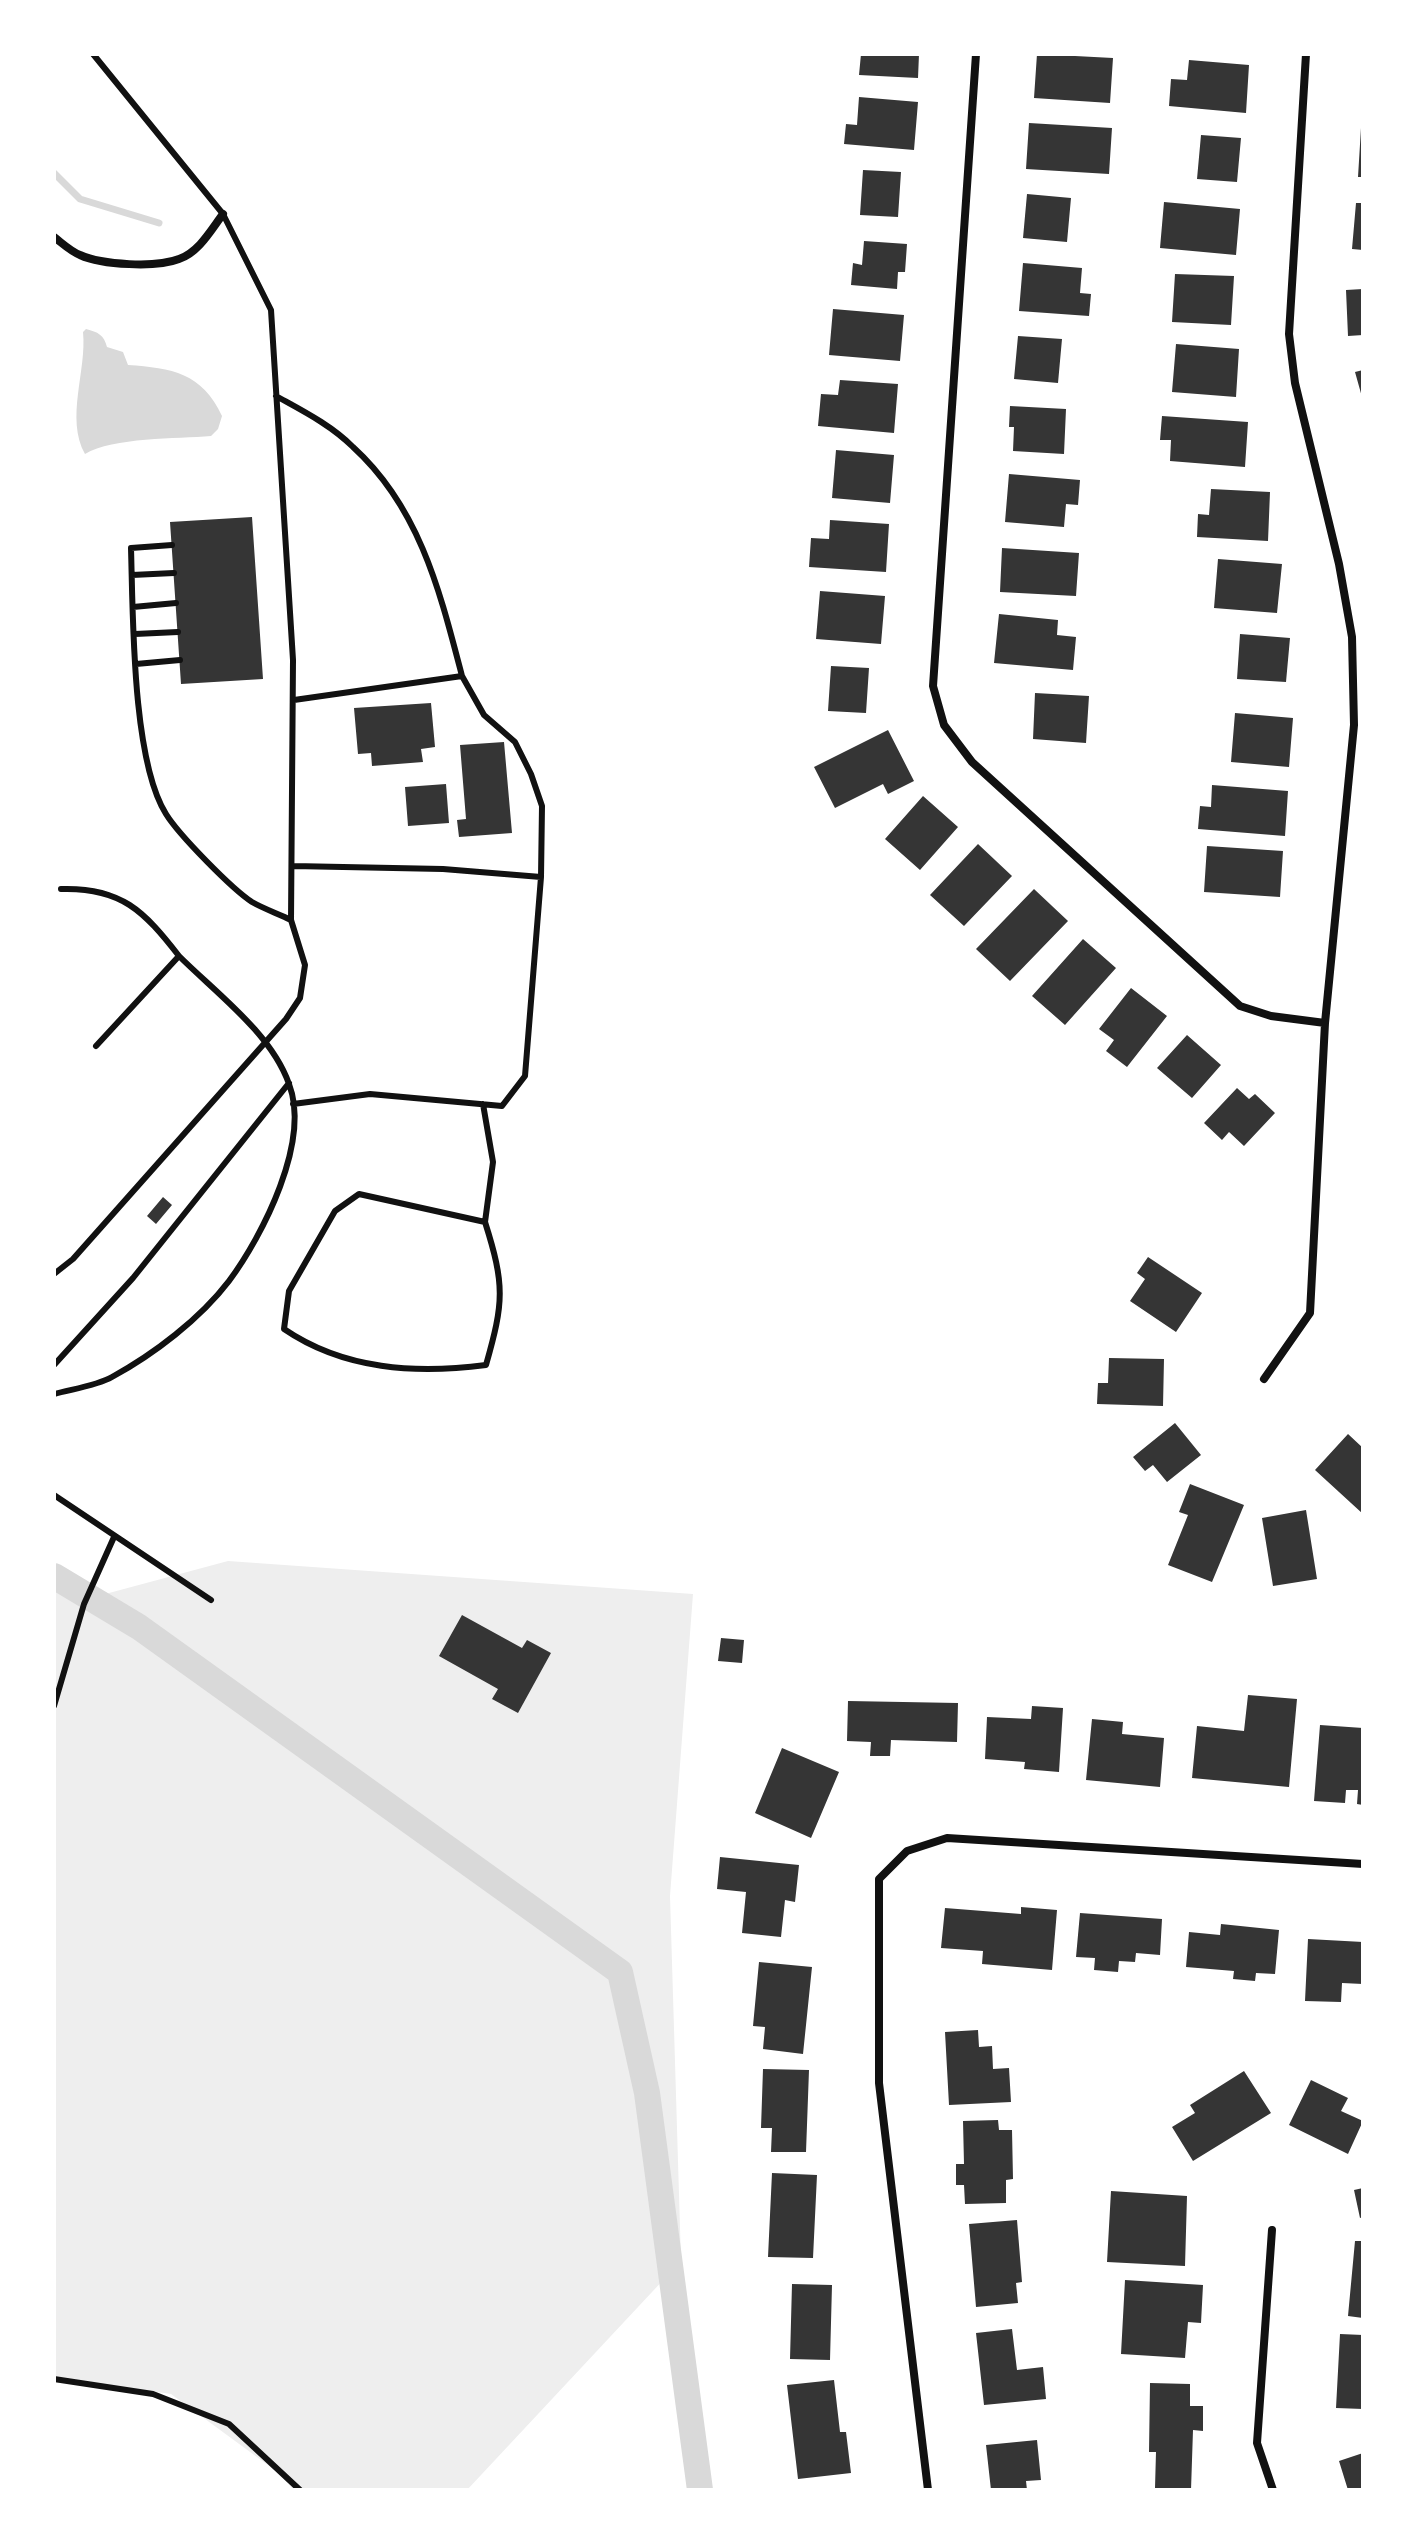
<!DOCTYPE html>
<html>
<head>
<meta charset="utf-8">
<style>
	body { margin:0 }
	#map { position:relative; width:1417px; height:2544px; overflow:hidden; background:#fff; font-family:"Asap Condensed",sans-serif }
	canvas { display:block }
	.frame { position:absolute; inset:0; border:56px solid #fff; pointer-events:none }
</style>
</head>
<body>
<div id="map">
<canvas width="1417" height="2544"></canvas>
<div class="frame"></div>
</div>
<script>
const context = document.querySelector('canvas').getContext('2d');
context.lineJoin = 'round';
function fillPath(path, color) {
  context.fillStyle = color;
  context.fill(path, 'evenodd');
}
function trace(path, color, width, dash) {
  context.strokeStyle = color;
  context.lineWidth = width;
  context.lineCap = dash ? 'butt' : 'round';
  context.setLineDash(dash || []);
  context.stroke(path);
}
fillPath(new Path2D(`
	M228 1561 693 1594 670 1896 681 2261 467 2490H294L276 2471 171 2394 54 2377V1586L83 1600Z`), '#eee');
fillPath(new Path2D(`
	M86 329C98 332 104 335 107 347L123 352 128 365C172 368 202 373 222 416L218 429 211 436C177 439 113 437 85 454 65 418 87 371 83 332Z`), '#d9d9d9');
trace(new Path2D(`
	M54 173 80 199 159 223`), '#d9d9d9', 7);
trace(new Path2D(`
	M54 1576 139 1627 620 1972 647 2093 700 2490`), '#d9d9d9', 26);
fillPath(new Path2D(`
	M861 54H919L918 78 859 75Z
	M1037 54 1113 58 1110 103 1034 98Z
	M1189 60 1249 65 1246 113 1169 106 1171 79 1187 80Z
	M859 97 918 102 914 150 844 144 846 124 857 125Z
	M1029 123 1112 128 1109 174 1026 169Z
	M1361 128H1363V177H1358Z
	M1201 135 1241 138 1237 182 1197 179Z
	M863 170 901 172 898 217 860 215Z
	M1027 194 1071 198 1067 242 1023 238Z
	M1164 202 1240 209 1236 255 1160 248Z
	M1356 203H1363V250L1352 249Z
	M864 241 907 244 905 272H898L897 289 851 285 853 263 862 265Z
	M1023 263 1082 268 1080 293 1091 294 1089 316 1019 311Z
	M1175 274 1234 276 1231 325 1172 322Z
	M1363 289V335L1348 336 1346 290Z
	M833 309 904 315 900 361 829 355Z
	M1018 336 1062 339 1058 383 1014 379Z
	M1176 344 1239 349 1236 397 1172 392Z
	M1363 370V397H1362L1355 372Z
	M840 380 898 384 894 433 818 426 821 394 838 395Z
	M1010 406 1066 409 1064 454 1013 451 1014 427H1009Z
	M1162 416 1248 422 1245 467 1170 461 1171 440H1160Z
	M836 450 894 455 890 503 832 498Z
	M1009 474 1080 480 1078 505 1066 504 1064 527 1005 522Z
	M1211 489 1270 492 1268 541 1197 537 1198 514 1209 515Z
	M252 517 263 679 181 684 170 522Z
	M830 520 889 524 886 572 809 567 811 538 829 539Z
	M1002 548 1079 553 1076 596 1000 592Z
	M1218 559 1282 564 1277 613 1214 608Z
	M820 591 885 596 881 644 816 639Z
	M999 614 1058 620 1057 635 1076 637 1073 670 994 663Z
	M1240 634 1290 638 1286 682 1237 679Z
	M831 666 869 668 866 713 828 711Z
	M1035 693 1089 696 1086 743 1033 739Z
	M431 703 435 747 421 749 423 762 372 766 371 753 358 754 354 708Z
	M1235 713 1293 718 1289 767 1231 762Z
	M888 730 914 781 888 794 883 784 835 808 814 767Z
	M504 742 512 833 459 837 457 820 466 819 460 745Z
	M446 784 449 823 408 826 405 787Z
	M1212 785 1288 791 1285 836 1198 829 1200 806 1211 807Z
	M923 796 958 827 920 870 885 839Z
	M978 844 1012 876 964 926 930 895Z
	M1207 846 1283 851 1280 897 1204 892Z
	M1034 889 1068 921 1010 981 976 949Z
	M1083 939 1116 968 1065 1025 1032 996Z
	M1131 988 1167 1016 1127 1067 1106 1051 1114 1040 1099 1029Z
	M1187 1035 1221 1065 1192 1098 1157 1068Z
	M1237 1088 1249 1099 1255 1094 1275 1113 1244 1146 1229 1132 1222 1140 1204 1123Z
	M163 1197 172 1205 156 1224 147 1216Z
	M1148 1257 1202 1293 1176 1332 1130 1301 1145 1279 1137 1273Z
	M1109 1358 1164 1359 1163 1406 1097 1404 1098 1383H1108Z
	M1175 1423 1201 1455 1167 1482 1153 1465 1145 1471 1133 1457Z
	M1348 1434 1363 1448V1514L1315 1470Z
	M1190 1484 1244 1505 1212 1582 1168 1565 1188 1515 1179 1512Z
	M1306 1510 1317 1579 1273 1586 1262 1518Z
	M462 1615 522 1648 527 1640 551 1653 518 1713 492 1699 498 1689 439 1656Z
	M721 1638 744 1640 742 1663 718 1661Z
	M1248 1695 1297 1699 1289 1787 1192 1778 1197 1726 1244 1731Z
	M848 1701 958 1703 957 1742 891 1740 890 1756H870L871 1742 847 1741Z
	M1032 1706 1063 1708 1059 1772 1024 1769 1025 1762 985 1759 987 1717 1031 1719Z
	M1092 1719 1123 1722 1122 1734 1164 1738 1160 1787 1086 1780Z
	M1320 1725 1363 1728V1805L1357 1804 1358 1790H1346L1345 1803 1314 1801Z
	M782 1748 839 1772 811 1838 755 1813Z
	M720 1857 799 1865 795 1902 785 1900 781 1937 742 1933 746 1892 717 1889Z
	M1021 1907 1057 1910 1052 1970 982 1964 983 1951 941 1948 945 1908 1021 1914Z
	M1080 1913 1162 1919 1160 1955 1136 1953 1135 1962 1119 1961 1118 1972 1094 1970 1095 1958 1076 1957Z
	M1221 1924 1279 1930 1275 1974 1256 1973 1255 1981 1233 1979 1234 1971 1186 1967 1189 1932 1220 1935Z
	M1308 1939 1363 1942V1984L1342 1983 1341 2002 1305 2001Z
	M759 1962 812 1967 803 2054 763 2049 765 2027 753 2026Z
	M978 2030 979 2047 992 2046 993 2069 1009 2068 1011 2102 949 2105 945 2032Z
	M763 2069 809 2070 806 2152H771L772 2128H761Z
	M1244 2071 1271 2113 1193 2161 1172 2127 1195 2113 1190 2105Z
	M1311 2080 1348 2098 1341 2111 1363 2121 1348 2154 1289 2125Z
	M998 2120 999 2130H1012L1013 2179 1006 2180V2203L965 2204 964 2185H956V2164H964L963 2121Z
	M772 2173 817 2175 813 2258 768 2257Z
	M1363 2188V2217L1360 2218 1354 2190Z
	M1111 2191 1187 2196 1185 2266 1107 2262Z
	M1017 2220 1022 2282 1016 2283 1018 2303 976 2307 969 2224Z
	M1355 2241H1363V2318L1348 2316Z
	M1125 2280 1203 2285 1201 2323 1188 2322 1185 2358 1121 2354Z
	M792 2284 832 2285 830 2360 790 2359Z
	M1012 2329 1017 2370 1043 2367 1046 2399 984 2405 976 2333Z
	M1340 2334 1363 2335V2409L1336 2408Z
	M834 2380 840 2432H846L851 2473 798 2479 787 2385Z
	M1150 2383 1190 2384V2406H1203V2431L1193 2430 1191 2490 1155 2488 1156 2452H1149Z
	M1037 2440 1041 2480 1026 2481 1027 2490H991L986 2445Z
	M1363 2453V2490H1348L1339 2461Z`), '#353535');
trace(new Path2D(`
	M276 396C303 411 331 425 353 447 420 508 440 592 462 676
	M172 545 131 548C133 614 132 760 166 814 179 835 232 889 252 902 264 909 279 914 291 920
	M132 575 174 573
	M133 607 176 603
	M135 634 178 632
	M136 664 180 660
	M294 700 462 676 484 715 515 742 531 774 542 806 541 877
	M293 866 443 869 541 877 525 1076 502 1106 370 1094 293 1104
	M61 889C121 887 144 911 179 956
	M483 1104 493 1162 485 1222 359 1194 335 1211 289 1291 284 1329C344 1370 416 1374 486 1365 504 1302 505 1285 485 1222
	M54 1274 73 1259 286 1019 300 998 305 965 291 920 293 660 271 310 223 214 93 54
	M54 1365 133 1278 289 1083
	M54 1394C72 1389 96 1386 112 1377 154 1354 200 1319 229 1281 263 1235 311 1141 289 1084 271 1033 216 993 179 956L96 1046
	M54 1495 211 1600
	M54 1706 84 1604 114 1537
	M54 2379 153 2394 229 2424 300 2490`), '#111', 6);
trace(new Path2D(`
	M976 54 933 686 944 725 972 762 1240 1006 1271 1016 1325 1023
	M54 237C62 243 70 251 80 255 102 265 156 268 179 259 199 252 211 230 223 214
	M1264 1379 1310 1313 1325 1023 1354 725 1352 637 1339 564 1295 383 1289 334 1306 54
	M1272 2230 1257 2443 1273 2490
	M928 2490 879 2083V1879L907 1851 947 1838 1363 1864`), '#111', 8);
</script>
</body>
</html>
